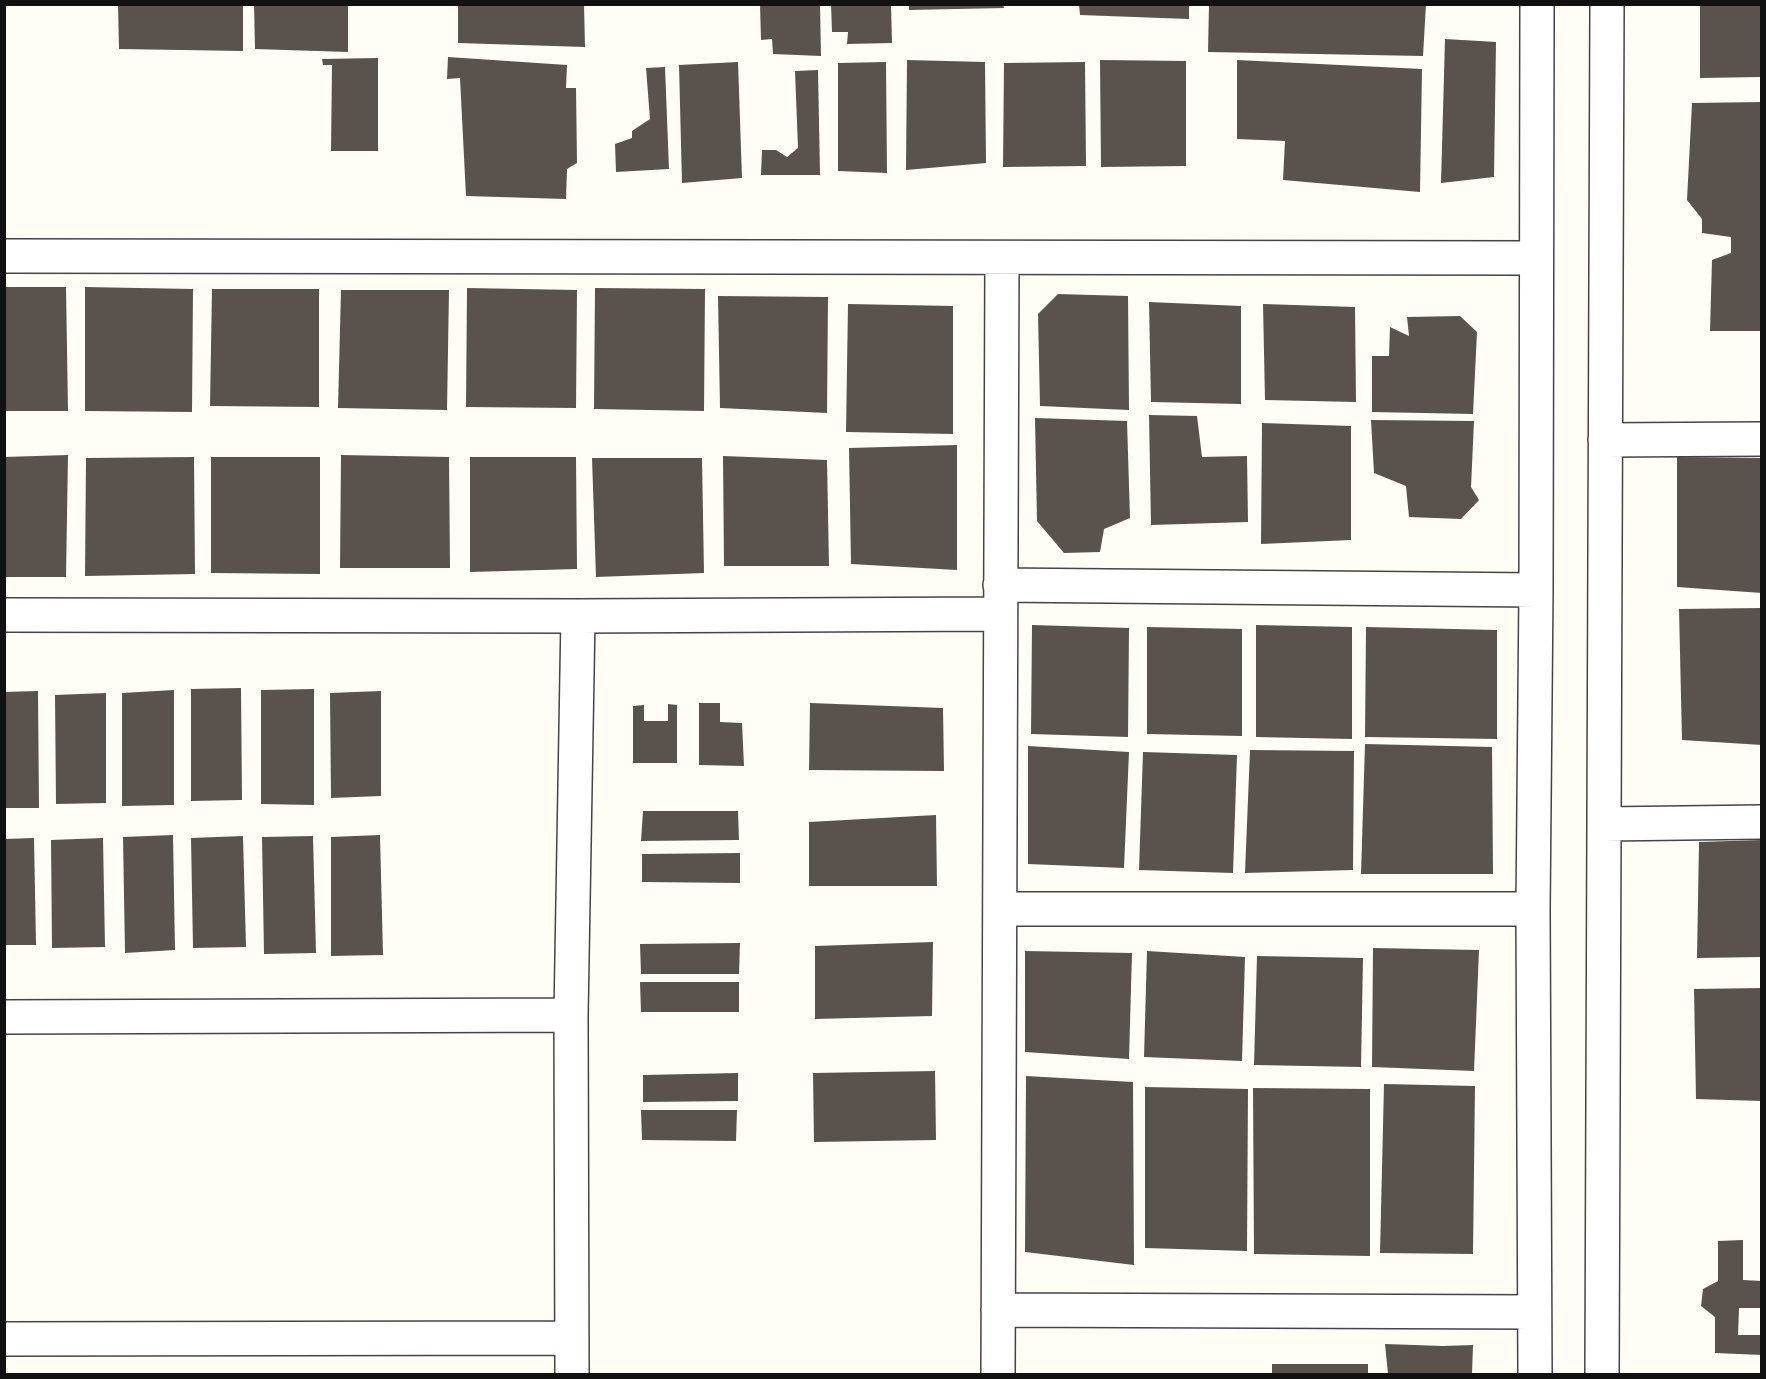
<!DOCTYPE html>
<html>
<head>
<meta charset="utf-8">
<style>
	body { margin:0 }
	#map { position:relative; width:1766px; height:1379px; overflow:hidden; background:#fffdf5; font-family:"IBM Plex Serif",serif }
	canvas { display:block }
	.frame { position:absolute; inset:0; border:6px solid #111; pointer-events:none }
</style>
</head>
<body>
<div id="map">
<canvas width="1766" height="1379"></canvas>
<div class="frame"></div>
</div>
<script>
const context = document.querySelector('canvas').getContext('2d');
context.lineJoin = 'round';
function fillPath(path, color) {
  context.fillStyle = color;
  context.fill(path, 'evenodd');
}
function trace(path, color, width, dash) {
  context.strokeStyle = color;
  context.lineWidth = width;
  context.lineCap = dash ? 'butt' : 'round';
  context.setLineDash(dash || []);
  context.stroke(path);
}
fillPath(new Path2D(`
	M118 4H243V51L119 49Z
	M254 4H348V52L255 49Z
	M458 4H584L585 47 458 43Z
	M760 4H820L821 56 773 54 772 39 761 40Z
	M831 4H891L892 43 847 44 848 32H832Z
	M909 4H1003L1004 8 909 10Z
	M1079 4H1189V19L1080 15Z
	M1209 4H1426L1423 56 1208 52Z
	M1700 4H1762V77L1700 78Z
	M1445 39 1496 42 1494 177 1441 183Z
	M448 57 567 65 566 88H576L577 163 567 169 566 199 466 196 460 78 447 79Z
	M378 58V151H331L332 65H323L322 59Z
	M907 60 985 62 986 163 906 170Z
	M1100 60 1186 61V166L1101 167Z
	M1237 60 1422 69 1420 192 1283 180 1285 141 1237 139Z
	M738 62 742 178 682 183 679 65Z
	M886 62 887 173 838 171V63Z
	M1085 62 1086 166 1003 167 1004 63Z
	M665 67 669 169 616 172 615 144 632 138V131L650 119 646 68Z
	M818 70 820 175H761L762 150H776L787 157 798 148 795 71Z
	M1762 102V331H1710L1712 260 1731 253V237L1702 233V219L1687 200 1692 103Z
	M4 287H66L68 411H4Z
	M85 287 193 289 192 412 85 411Z
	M467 288 577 290 576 408 466 407Z
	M595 288 705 289 704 411 594 409Z
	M212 289H319V407L210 406Z
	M341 290H449L447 410 338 408Z
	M1058 294 1128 296 1129 410 1040 406 1038 314Z
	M718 296 828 297 827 413 720 408Z
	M1149 302 1241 306V404L1151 402Z
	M848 304 953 306V434L846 432Z
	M1263 304 1355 307 1356 402 1265 400Z
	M1460 316 1477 332 1473 414 1372 412V356H1389L1390 327 1409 336 1407 317Z
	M1149 415 1197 416 1202 457 1247 456 1248 522 1151 525Z
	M1035 418 1127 421 1130 518 1104 529 1100 552 1064 553 1037 521Z
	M1371 420 1474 421 1471 487 1479 500 1461 519 1409 517 1406 486 1374 473Z
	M1262 423 1351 426V540L1261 544Z
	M957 445V570L851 564 849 448Z
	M68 455 66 577H4V457Z
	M341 455 449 457 450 568H340Z
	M723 456 827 460 829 566H724Z
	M194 457 195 574 85 576 86 458Z
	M211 457H320V574L211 573Z
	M470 457H576L577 569 470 572Z
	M1677 457 1762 458V593L1677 587Z
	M592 458H702L704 573 596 577Z
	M1762 608V745L1682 740 1679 609Z
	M1032 625 1129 628 1128 737 1031 734Z
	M1256 625 1352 627V739L1256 737Z
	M1147 627 1242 629V736L1147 734Z
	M1366 627 1497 630V739L1365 737Z
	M241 688 242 800 191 801V689Z
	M314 689V805L261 804V690Z
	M174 690V805L122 806V693Z
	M38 691 39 808H4V692Z
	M381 691V796L331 798 330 693Z
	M106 693V803L56 804 55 695Z
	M699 703H720V722L742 723 744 766 699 765Z
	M810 703 943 708 944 771 809 770Z
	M668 704 677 705V763H633V706L644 705V721H668Z
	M1365 744 1492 747 1493 874H1361Z
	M1028 746 1129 752 1124 868 1028 864Z
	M1250 750 1354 751 1353 870 1245 873Z
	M1143 752 1237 755 1233 873 1139 870Z
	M643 811H738L739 840 641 841Z
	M936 815 937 886H809V822Z
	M173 835 175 950 125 953 123 837Z
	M380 835 383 955 331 956V837Z
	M243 836 246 947 193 948 191 838Z
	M313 836 316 953 264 954 262 837Z
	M34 838 36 945H4V839Z
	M103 838 105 947 52 948 51 840Z
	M1762 840V957L1697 958 1699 842Z
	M740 853V883L642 882V854Z
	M933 942 932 1016 815 1019V946Z
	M740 943 739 974H641L640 944Z
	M1373 948 1479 950 1474 1071 1372 1067Z
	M1025 951 1132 953 1129 1059 1025 1052Z
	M1147 951 1245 957 1242 1061 1144 1057Z
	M1257 956 1363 958 1361 1067 1254 1065Z
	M640 982H739V1012H641Z
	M1762 988V1101L1696 1099 1694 989Z
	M935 1071 936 1140 814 1142 813 1073Z
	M738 1073V1101L643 1102V1075Z
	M1026 1076 1133 1082 1134 1265 1025 1252Z
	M1384 1084 1475 1086 1473 1254 1380 1253Z
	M1145 1087 1248 1089 1247 1251 1145 1248Z
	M1253 1088 1370 1089V1256L1254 1254Z
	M641 1110H737L736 1141 642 1140Z
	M1743 1240V1280L1762 1281V1308H1739L1738 1335H1762V1355L1715 1353V1317L1701 1306 1703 1289 1718 1281V1241Z
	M1385 1344 1443 1346 1473 1345 1472 1374H1388Z
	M1272 1364H1368V1374H1272Z`), '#5a524d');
const minor = new Path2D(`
	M4 256 1536 258
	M1605 440 1762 439
	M1000 585 1536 590
	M4 615 578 616 999 614
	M1604 824 1762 822
	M1001 909H1533
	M4 1017 571 1015
	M998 1310 1534 1312
	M4 1339 572 1338
	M572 1374 571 1015 578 616
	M998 1374 1002 258
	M1535 1374 1533 909 1536 590 1537 4
	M1602 1374 1607 4`);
trace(minor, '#444', 36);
trace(minor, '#fff', 33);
</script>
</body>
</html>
